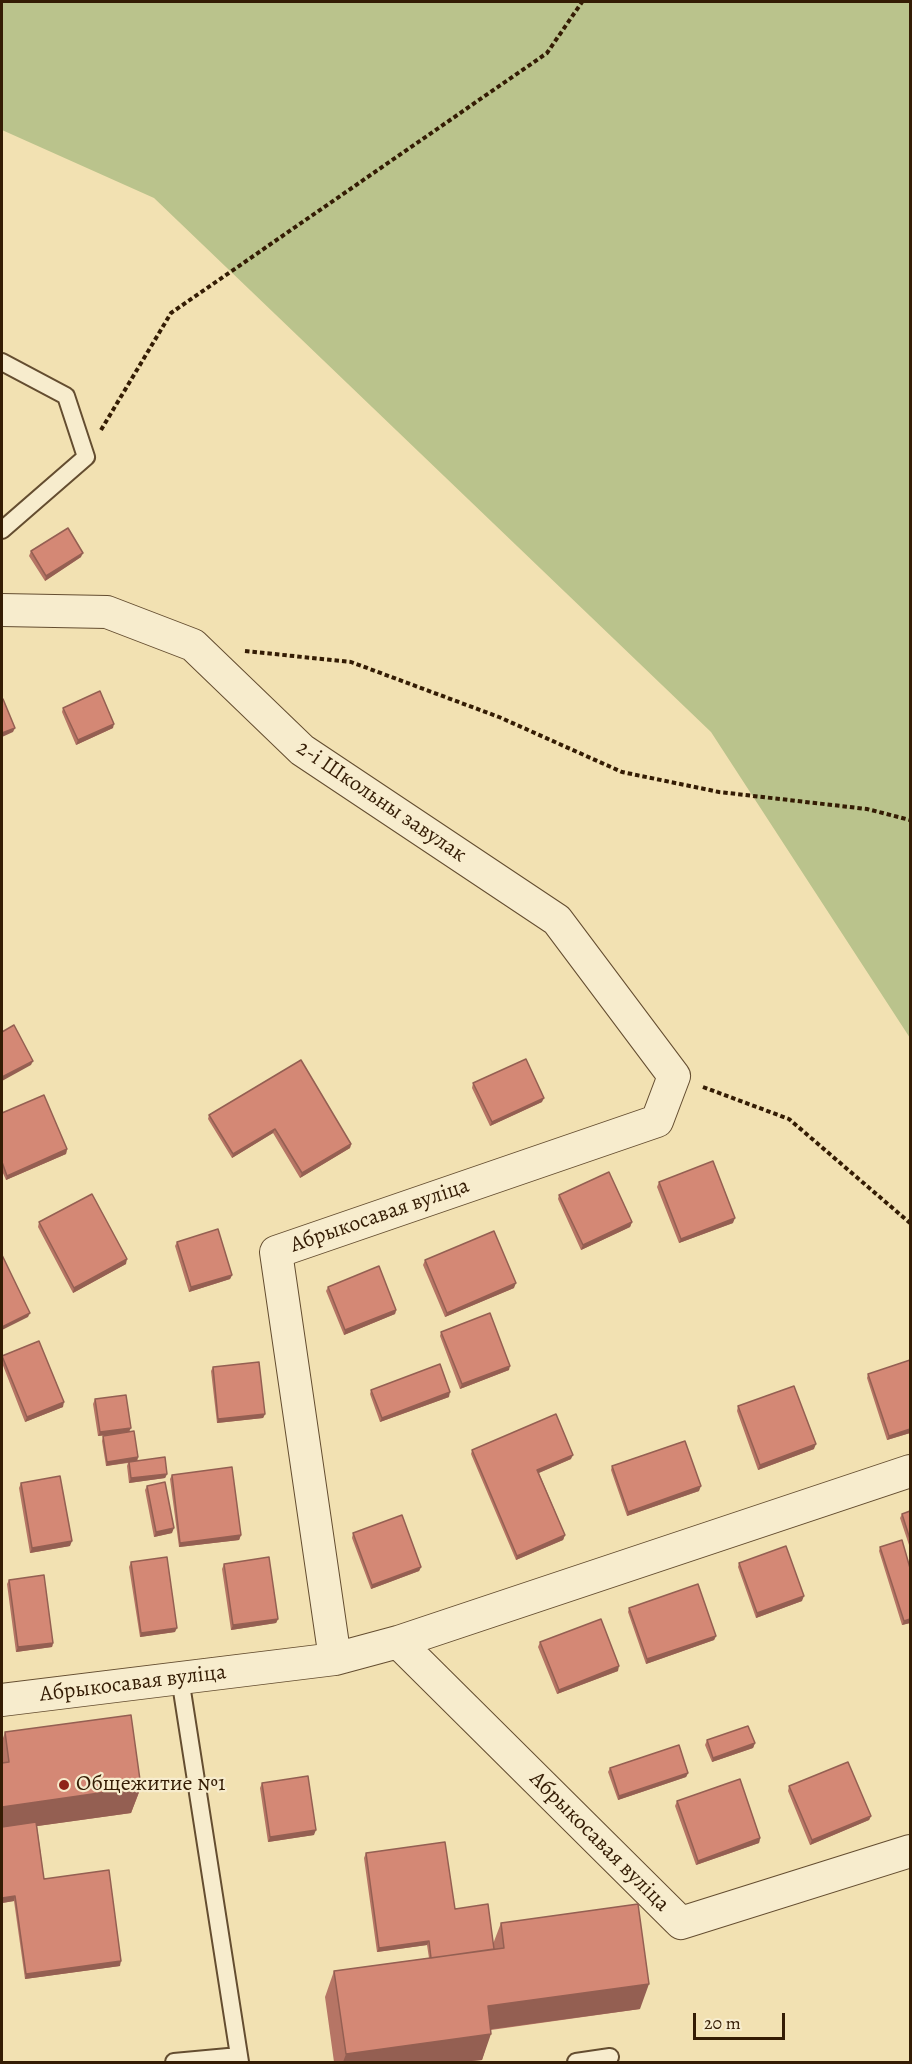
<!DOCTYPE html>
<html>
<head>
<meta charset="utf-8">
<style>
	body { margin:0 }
	#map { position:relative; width:912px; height:2064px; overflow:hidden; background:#f2e1b2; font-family:Alegreya,serif }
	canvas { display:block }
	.frame { position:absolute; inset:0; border:3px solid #341c04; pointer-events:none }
	.scale { position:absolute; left:693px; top:2013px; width:92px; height:27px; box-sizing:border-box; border:3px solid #341c04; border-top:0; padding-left:8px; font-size:18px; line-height:21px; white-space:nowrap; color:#341c04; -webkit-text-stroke:4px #f7eccd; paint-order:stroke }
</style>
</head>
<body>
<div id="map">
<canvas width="912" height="2064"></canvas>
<div class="frame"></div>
<div class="scale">20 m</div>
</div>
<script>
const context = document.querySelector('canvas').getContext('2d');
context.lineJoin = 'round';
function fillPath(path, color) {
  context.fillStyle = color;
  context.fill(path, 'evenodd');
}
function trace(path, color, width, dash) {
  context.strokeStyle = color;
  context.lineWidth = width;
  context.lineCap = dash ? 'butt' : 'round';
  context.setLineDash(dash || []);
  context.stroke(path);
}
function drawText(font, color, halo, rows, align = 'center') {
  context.font = font + ' Alegreya,serif';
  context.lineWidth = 4.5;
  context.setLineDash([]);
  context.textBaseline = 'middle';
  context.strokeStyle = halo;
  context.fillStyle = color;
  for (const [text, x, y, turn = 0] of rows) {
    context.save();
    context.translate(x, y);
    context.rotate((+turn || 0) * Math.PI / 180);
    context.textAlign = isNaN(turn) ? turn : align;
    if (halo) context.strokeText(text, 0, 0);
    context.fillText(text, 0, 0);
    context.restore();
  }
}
fillPath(new Path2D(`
	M2 2H910V1038L711 732 154 198 2 130Z`), '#bac38c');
const service = new Path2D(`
	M2 362 66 396 86 457 2 530
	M180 1678 240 2062
	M174 2062 239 2056
	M576 2062 610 2057`);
const minor = new Path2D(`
	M2 610 107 612 193 645 302 750 557 920 674 1076 657 1121 276 1252 335 1659
	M398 1642 681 1923 910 1851
	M2 1700 335 1659 398 1642 910 1471`);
trace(service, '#644d30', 20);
trace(minor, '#644d30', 34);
trace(new Path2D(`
	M101 430 171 313 547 53 582 2
	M245 651 351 662 499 717 622 772 719 792 867 809 910 820
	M703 1087 789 1119 910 1223`), '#341c04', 4, [4.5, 3]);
trace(service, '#f7eccd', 16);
trace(minor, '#f7eccd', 32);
fillPath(new Path2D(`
	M31 551 81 557 45 581 29 556Z
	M63 708 113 728 76 745 62 712Z
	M473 1083 542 1102 490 1126 472 1088Z
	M2 1113 67 1149 66 1154 6 1180 2 1171Z
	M209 1115 351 1144 350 1148 300 1178 273 1133 232 1158 208 1119Z
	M659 1182 733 1223 679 1243 657 1187Z
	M559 1195 632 1222 630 1227 581 1250 558 1199Z
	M39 1222 126 1264 73 1293 38 1227Z
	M177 1242 232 1275 230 1279 189 1292 175 1246Z
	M425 1260 514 1288 445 1317 423 1265Z
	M328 1287 396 1310 395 1314 344 1335 326 1291Z
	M441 1332 509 1370 460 1389 440 1336Z
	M2 1356 63 1407 25 1422 2 1363Z
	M213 1367 265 1414 263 1418 217 1423 211 1371Z
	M868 1374 910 1433 887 1440 867 1378Z
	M371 1390 449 1397 380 1422 370 1394Z
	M95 1399 129 1432 138 1457 137 1461 167 1474 165 1478 129 1483 127 1466 128 1463 106 1466 102 1441 103 1436 117 1434 98 1436 93 1404Z
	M738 1406 814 1449 758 1470 737 1411Z
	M472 1450 571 1459 539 1473 565 1535 563 1540 516 1560 471 1454Z
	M612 1466 699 1491 627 1516 611 1470Z
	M172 1475 241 1535 239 1540 179 1547 170 1479Z
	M21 1483 70 1546 30 1553 19 1488Z
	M147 1486 172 1533 154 1537 145 1490Z
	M910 1511V1548L900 1518 902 1514Z
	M353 1533 421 1567 419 1571 371 1589 352 1538Z
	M880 1547 910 1623 902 1625 879 1551Z
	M131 1562 175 1632 140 1637 129 1567Z
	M739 1563 802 1601 756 1618 738 1567Z
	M224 1564 278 1619 276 1623 231 1630 222 1569Z
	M9 1580 53 1643 52 1647 16 1652 7 1584Z
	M629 1608 716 1636 714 1640 646 1664 628 1612Z
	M540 1642 618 1671 557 1694 538 1647Z
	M5 1732 141 1787 131 1813 37 1826 44 1879 120 1966 25 1979 14 1901 2 1903V1741Z
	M707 1740 755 1743 753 1748 712 1762 705 1745Z
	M610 1768 688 1773 686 1777 618 1800 608 1772Z
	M262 1783 314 1835 268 1842 260 1788Z
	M789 1786 871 1816 869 1820 810 1845 788 1791Z
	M677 1801 760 1838 759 1843 696 1865 675 1806Z
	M366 1853 455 1909 493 1944 501 1923 640 2009 491 2030 482 2060 461 2062H334L325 1997 334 1971 429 1958 427 1945 377 1952 364 1858Z`), '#b67565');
fillPath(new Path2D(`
	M83 553 81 557 45 581 46 576Z
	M114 724 113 728 76 745 78 740Z
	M15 728 13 732 2 737V733Z
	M33 1061 31 1065 2 1081V1077Z
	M544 1098 542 1102 490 1126 492 1122Z
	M275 1129 273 1133 232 1158 233 1154Z
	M351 1144 350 1148 300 1178 302 1173Z
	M67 1149 66 1154 6 1180 7 1176Z
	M735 1218 733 1223 679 1243 681 1239Z
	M632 1222 630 1227 581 1250 583 1245Z
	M127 1259 126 1264 73 1293 74 1288Z
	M232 1275 230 1279 189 1292 191 1287Z
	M516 1283 514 1288 445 1317 447 1313Z
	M396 1310 395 1314 344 1335 345 1330Z
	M30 1313 28 1317 2 1330V1327Z
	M510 1366 509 1370 460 1389 462 1384Z
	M450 1392 449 1397 380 1422 382 1418Z
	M64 1402 63 1407 25 1422 27 1417Z
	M265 1414 263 1418 217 1423 218 1419Z
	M131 1428 129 1432 98 1436 100 1432Z
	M910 1429V1433L887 1440 889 1436Z
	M816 1444 814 1449 758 1470 760 1465Z
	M573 1455 571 1459 536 1474 537 1470Z
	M138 1457 137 1461 106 1466 107 1462Z
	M167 1474 165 1478 129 1483 131 1478Z
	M701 1486 699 1491 627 1516 628 1512Z
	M174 1528 172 1533 154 1537 156 1532Z
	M241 1535 239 1540 179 1547 180 1543Z
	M565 1535 563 1540 516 1560 517 1556Z
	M72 1541 70 1546 30 1553 32 1548Z
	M421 1567 419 1571 371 1589 372 1585Z
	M804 1596 802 1601 756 1618 757 1613Z
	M278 1619 276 1623 231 1630 233 1625Z
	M910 1619V1623L902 1625 904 1621Z
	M177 1628 175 1632 140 1637 141 1633Z
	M716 1636 714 1640 646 1664 647 1659Z
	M53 1643 52 1647 16 1652 18 1647Z
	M619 1666 618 1671 557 1694 559 1690Z
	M755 1743 753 1748 712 1762 713 1758Z
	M688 1773 686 1777 618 1800 619 1796Z
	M141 1787 131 1813 2 1831V1807Z
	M871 1816 869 1820 810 1845 812 1840Z
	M316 1830 314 1835 268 1842 270 1837Z
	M760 1838 759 1843 696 1865 698 1861Z
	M15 1896 14 1901 2 1903V1898Z
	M429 1941 427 1945 377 1952 379 1948Z
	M121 1961 120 1966 25 1979 26 1974Z
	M649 1984 640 2009 478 2031 488 2006Z
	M491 2034 482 2060 461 2062H343L346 2054Z`), '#945f52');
const building = new Path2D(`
	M68 528 83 553 46 576 31 551Z
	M100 691 114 724 78 740 63 708Z
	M3 699 15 728 2 733V700Z
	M14 1025 33 1061 2 1077V1032Z
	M526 1059 544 1098 492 1122 473 1083Z
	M301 1060 351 1144 302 1173 275 1129 233 1154 209 1115Z
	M44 1095 67 1149 7 1176 2 1162V1113Z
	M713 1161 735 1218 681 1239 659 1182Z
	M609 1172 632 1222 583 1245 559 1195Z
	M92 1194 127 1259 74 1288 39 1222Z
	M218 1229 232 1275 191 1287 177 1242Z
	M494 1231 516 1283 447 1313 425 1260Z
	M2 1255 30 1313 2 1327Z
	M379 1266 396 1310 345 1330 328 1287Z
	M490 1313 510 1366 462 1384 441 1332Z
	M39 1341 64 1402 27 1417 2 1356Z
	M910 1360V1429L889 1436 868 1374Z
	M259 1362 265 1414 218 1419 213 1367Z
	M440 1364 450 1392 382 1418 371 1390Z
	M794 1386 816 1444 760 1465 738 1406Z
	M126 1395 131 1428 100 1432 95 1399Z
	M556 1414 573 1455 537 1470 565 1535 517 1556 472 1450Z
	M134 1431 138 1457 107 1462 103 1436Z
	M685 1441 701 1486 628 1512 612 1466Z
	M165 1457 167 1474 131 1478 129 1462Z
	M232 1467 241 1535 180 1543 172 1475Z
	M60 1476 72 1541 32 1548 21 1483Z
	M165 1482 174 1528 156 1532 147 1486Z
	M910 1511V1539L902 1514Z
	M402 1515 421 1567 372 1585 353 1533Z
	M902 1540 910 1568V1619L904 1621 880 1547Z
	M786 1546 804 1596 757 1613 739 1563Z
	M167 1557 177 1628 141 1633 131 1562Z
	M269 1557 278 1619 233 1625 224 1564Z
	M44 1575 53 1643 18 1647 9 1580Z
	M698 1584 716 1636 647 1659 629 1608Z
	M601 1619 619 1666 559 1690 540 1642Z
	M131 1715 141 1787 2 1807V1763L9 1762 5 1732Z
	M748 1726 755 1743 713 1758 707 1740Z
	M679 1745 688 1773 619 1796 610 1768Z
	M848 1762 871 1816 812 1840 789 1786Z
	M308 1776 316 1830 270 1837 262 1783Z
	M740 1779 760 1838 698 1861 677 1801Z
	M36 1822 44 1879 109 1870 121 1961 26 1974 15 1896 2 1898V1827Z
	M445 1842 455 1909 488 1904 494 1949 431 1958 429 1941 379 1948 366 1853Z
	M638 1904 649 1984 488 2006 491 2034 346 2054 334 1971 504 1948 501 1923Z`);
fillPath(building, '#d48875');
trace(building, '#945f52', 1.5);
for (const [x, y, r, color] of [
	[64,1785,6,"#8f2418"]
]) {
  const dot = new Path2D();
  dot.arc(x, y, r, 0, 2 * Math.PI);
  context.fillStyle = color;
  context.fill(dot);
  trace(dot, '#f7eccd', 2);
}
drawText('22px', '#341c04', '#f7eccd', [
	["2-і Школьны завулак",381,802,34],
	["Абрыкосавая вуліца",380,1216,-19],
	["Абрыкосавая вуліца",133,1684,-7],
	["Абрыкосавая вуліца",599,1842,45]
]);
drawText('22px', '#341c04', '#f7eccd', [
	["Общежитие №1",76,1785]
], 'left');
</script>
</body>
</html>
